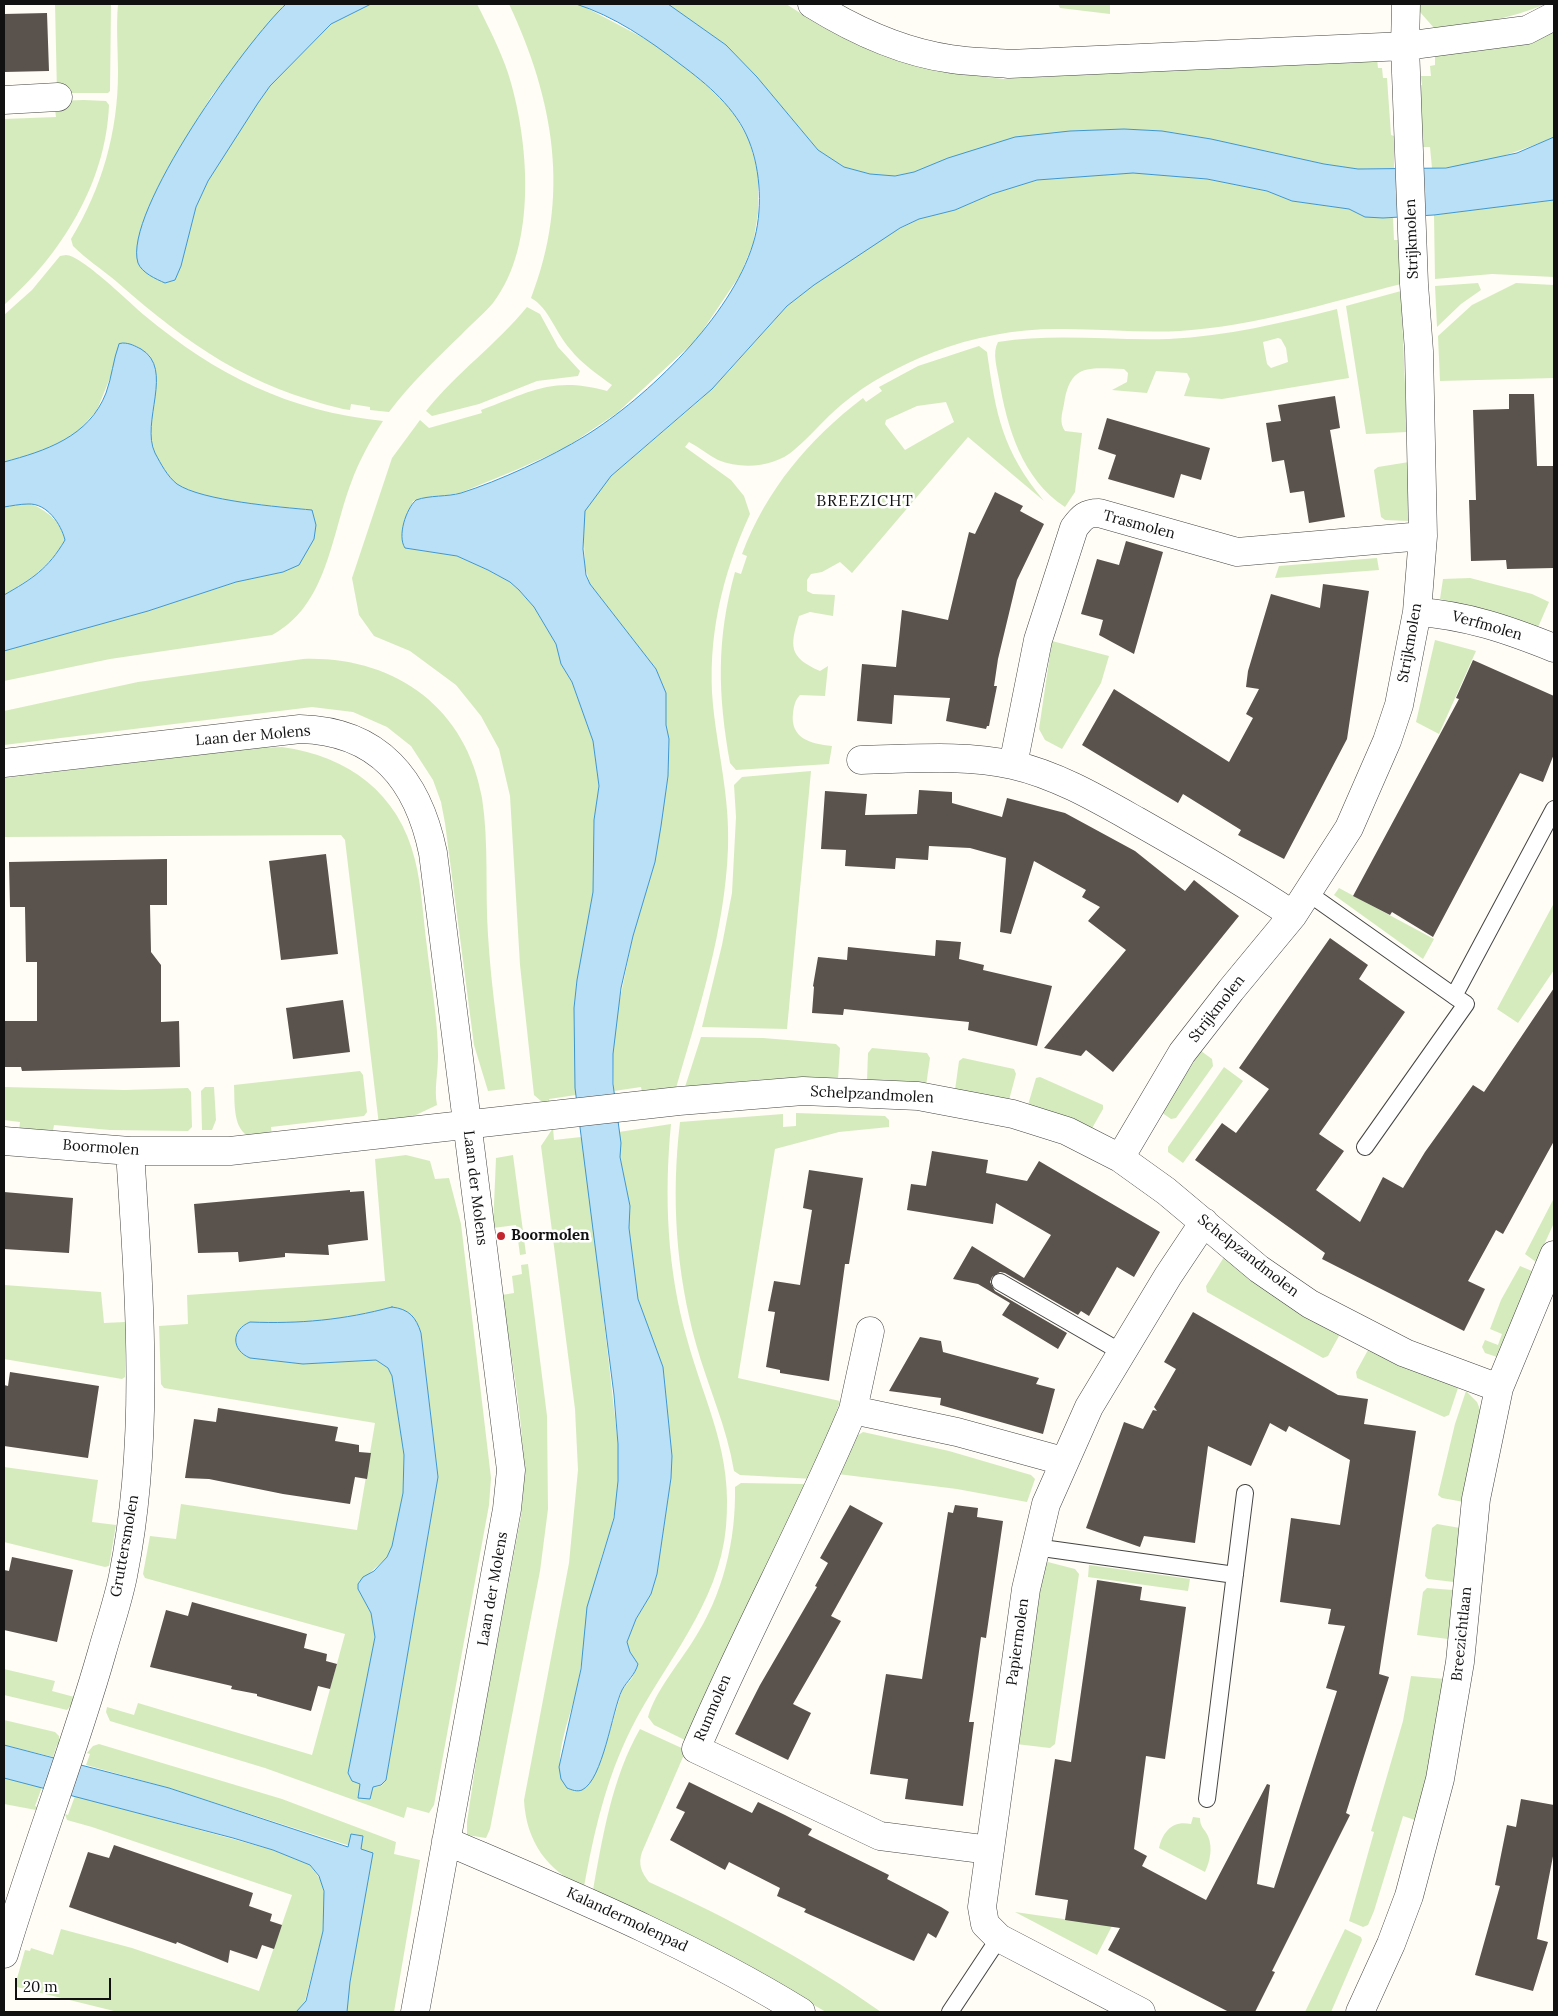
<!DOCTYPE html>
<html>
<head>
<meta charset="utf-8">
<style>
	body { margin:0 }
	#map { position:relative; width:1558px; height:2016px; overflow:hidden; background:#fffdf5; font-family:Lora,serif }
	canvas { display:block }
	.frame { position:absolute; inset:0; border:5px solid #111; pointer-events:none }
	.scale { position:absolute; left:15px; top:1978px; width:96px; height:22px; box-sizing:border-box; border:2px solid #111; border-top:0; padding-left:6px; font-size:15px; line-height:18px; white-space:nowrap; color:#111; -webkit-text-stroke:4px #fff; paint-order:stroke }
</style>
</head>
<body>
<div id="map">
<canvas width="1558" height="2016"></canvas>
<div class="frame"></div>
<div class="scale">20 m</div>
</div>
<script>
const context = document.querySelector('canvas').getContext('2d');
context.lineJoin = 'round';
function fillPath(path, color) {
  context.fillStyle = color;
  context.fill(path, 'evenodd');
}
function trace(path, color, width, dash) {
  context.strokeStyle = color;
  context.lineWidth = width;
  context.lineCap = dash ? 'butt' : 'round';
  context.setLineDash(dash || []);
  context.stroke(path);
}
function drawText(font, color, halo, rows, align = 'center') {
  context.font = font + ' Lora,serif';
  context.lineWidth = 5;
  context.setLineDash([]);
  context.textBaseline = 'middle';
  context.strokeStyle = halo;
  context.fillStyle = color;
  for (const [text, x, y, turn = 0] of rows) {
    context.save();
    context.translate(x, y);
    context.rotate((+turn || 0) * Math.PI / 180);
    context.textAlign = isNaN(turn) ? turn : align;
    if (halo) context.strokeText(text, 0, 0);
    context.fillText(text, 0, 0);
    context.restore();
  }
}
fillPath(new Path2D(`
	M55 4H111L110 91 108 93H57Z
	M118 4H286L212 95 161 181 165 283 175 280 181 266 196 207 208 181 243 124 270 86 331 24 371 4H477C488 26 500 49 508 73 529 139 538 245 493 303 484 314 471 324 461 335 435 360 410 384 389 412L370 410V407L351 404 350 410 343 409C247 386 190 346 117 282 103 270 86 259 73 246L71 239C102 188 118 132 118 72 118 50 116 27 118 4Z
	M509 4H576L583 6 655 44 699 78 731 109 749 140 758 173V213L753 244 740 275 697 339 617 413 565 448 516 470 460 493 413 501 404 525 405 548 457 556 488 570 510 582 519 590 534 607 556 644 561 664 572 682 593 741 599 786 594 820 593 892 577 980 574 1008 576 1095 549 1099 550 1103 541 1101 534 1095 520 965 510 796 499 749 481 716 456 685 410 651 374 636 359 615 352 578 392 458 420 420 429 428 482 413 481 410C531 392 552 376 607 391L612 385C597 374 582 364 570 349 555 332 549 308 531 298 571 196 554 100 509 4Z
	M668 4H786L824 28 874 52 898 60 952 73 1003 79 1377 59 1378 68H1382L1383 78H1387L1391 135 1394 136V168L1358 169 1324 164 1211 139 1162 131 1124 129 1070 131 948 158 914 172 894 176 870 174 844 167 818 150 757 77 726 45Z
	M1058 4H1110V14L1060 8Z
	M1413 4H1546C1509 19 1473 25 1434 28Z
	M1554 31V137C1516 153 1473 168 1432 168L1430 147H1418L1417 86 1422 85 1421 76H1431L1430 66 1435 65V56L1508 46Z
	M84 100 106 101 109 105C106 183 61 255 4 305V119L56 117 54 101Z
	M1133 173 1207 179 1267 191 1292 201 1349 209 1365 217 1393 218 1394 240H1399L1401 284C1327 303 1256 326 1180 331 1141 333 1103 329 1065 329 1020 328 975 336 934 352 901 365 868 382 841 405 824 419 811 436 794 450 775 467 742 470 718 460 708 455 699 447 689 442L685 447 731 480 744 496 750 514C722 575 707 638 713 705 718 754 730 798 728 848 725 930 699 1009 676 1088L642 1092 641 1087 614 1091 613 1054 617 1013 633 936 655 862 668 776 669 739 666 725V693L656 669 590 584 585 567 583 519 584 511 596 493 611 476 700 400 728 372 787 306 814 285 889 234 919 219 955 210 992 194 1037 180Z
	M1554 200V277L1492 274 1435 279 1434 215Z
	M66 255C81 255 130 303 144 315 216 375 288 411 383 421 370 441 359 461 351 483 331 536 327 606 272 635L110 659 4 681V651L148 611 236 582 283 572 312 510C279 506 204 502 178 485 167 478 158 463 154 451 146 430 155 409 155 387 155 374 157 362 146 352L110 378 97 410 76 434 41 452 4 462V315L32 290 60 256Z
	M1478 283 1481 290 1461 304 1437 327 1435 286Z
	M1516 283 1554 285V378L1440 381 1438 336 1472 305Z
	M1401 291 1407 432 1366 434 1346 306Z
	M527 307 540 314 558 347 580 371 578 376 537 381 479 404 432 416 426 411C456 373 497 344 527 307Z
	M1337 309 1349 378 1222 399 1184 396 1190 379 1187 373 1156 371 1147 393 1112 390 1127 382 1128 373 1124 369C1089 368 1070 363 1064 404 1062 414 1059 423 1065 431L1082 433 1075 492 1065 507C1022 479 1007 427 999 380 997 367 992 353 998 342 1055 333 1112 341 1169 339 1227 336 1282 323 1337 309ZM1278 338 1281 339 1286 348 1288 362 1271 368 1267 364 1263 342Z
	M979 346 987 352C996 415 1002 450 1044 501L968 437 852 573 840 562 822 572 811 574 807 580V591L813 594 835 595 833 616 810 612 799 616C790 646 788 657 820 671L828 666 825 696 800 695C795 700 794 706 793 713 790 738 810 744 832 746L829 764 736 770 730 763C718 695 716 640 735 572L741 574 747 556 742 554C767 489 808 440 863 398L866 402 882 391 879 387 918 366ZM946 402 954 422 905 450 885 424 886 420 917 406Z
	M1409 462 1410 521 1385 520 1381 517 1374 470 1378 467Z
	M30 503C48 512 60 520 65 540 47 569 32 578 4 595V507Z
	M1377 558 1379 570 1275 578 1279 566Z
	M1470 578 1532 594 1549 602 1539 625 1537 627 1440 599 1443 579Z
	M1435 640 1476 651 1439 734 1416 722Z
	M1052 641 1109 656 1101 683 1062 749 1045 740 1039 729Z
	M303 659C393 656 466 706 482 798 489 843 485 890 488 935 491 986 499 1038 505 1089L488 1091 474 1045 445 823 441 802 433 780 411 746 387 727 353 712 312 707 4 745V711L138 682Z
	M282 747C348 756 399 793 415 860 422 888 423 918 427 947 431 983 438 1020 438 1056 438 1073 434 1089 437 1105L401 1122 379 1125 345 840 341 835 4 837V778L257 748Z
	M811 771 787 1029 702 1027 722 945 732 893 736 817 734 785 742 777Z
	M1339 888 1434 939 1423 959 1334 895Z
	M1554 903V970L1518 1023 1497 1009Z
	M701 1037 763 1038 836 1044 840 1048 838 1079H768L685 1087Z
	M872 1048 927 1053 930 1058 926 1086 867 1080 868 1053Z
	M1201 1051 1212 1059 1213 1066 1176 1118 1171 1119 1161 1112Z
	M963 1058 1014 1069 1016 1074 1009 1100 955 1090 959 1061Z
	M1224 1067 1243 1081 1183 1163 1168 1152V1147Z
	M360 1071 363 1075 367 1112 364 1116 271 1127 272 1137C265 1137 257 1138 251 1137 232 1131 235 1101 234 1085Z
	M1040 1077 1103 1105V1109L1091 1130 1028 1105 1036 1078Z
	M4 1087 125 1090 188 1088 191 1092 192 1127 188 1131 110 1130 54 1125 52 1136 19 1132 20 1122 4 1120Z
	M205 1087H214L216 1120 212 1130H202L201 1091Z
	M796 1113 885 1116 889 1120V1127L839 1132 775 1149 738 1378 840 1401 814 1479 740 1475 734 1471C727 1427 708 1387 696 1344 676 1271 671 1198 680 1122L783 1114V1127L796 1126Z
	M671 1124C664 1196 667 1269 687 1339 706 1408 733 1452 726 1527 719 1604 665 1662 631 1729 606 1779 594 1832 584 1887 547 1871 526 1841 524 1800L569 1563 578 1470 575 1409 541 1146 553 1128 554 1140 581 1137 586 1161 618 1444C618 1469 619 1495 613 1519 609 1537 602 1553 598 1570 588 1609 585 1648 577 1687 571 1716 555 1749 561 1779L605 1748 622 1690 632 1678 638 1664 630 1652 627 1642 636 1619 651 1594 657 1574 671 1478 672 1456 663 1367 638 1299 629 1228 630 1206 620 1157 619 1132Z
	M406 1155 430 1161 435 1179 449 1178 461 1224 491 1478 489 1505 434 1805 429 1813 407 1807 404 1818 265 1768 110 1721 106 1712 107 1707 134 1715 138 1703 312 1755 345 1634 145 1578 143 1574 150 1536 176 1539 181 1504 357 1530 375 1423 164 1388 161 1384 159 1326 188 1324 187 1295 385 1281 375 1159ZM392 1307 399 1308 421 1332 438 1477 386 1780 381 1786 373 1787 358 1798 360 1784 348 1773 375 1637 371 1613 358 1589V1584L387 1557 392 1546 403 1493 404 1455 392 1376 388 1368 376 1360 303 1364 250 1358C232 1350 232 1330 250 1322 299 1324 344 1320 392 1307Z
	M513 1155 526 1254 520 1255 516 1225 493 1228 496 1158Z
	M1554 1198V1223L1536 1262 1525 1254Z
	M1224 1257 1340 1334 1328 1356 1323 1358 1207 1292 1206 1286Z
	M528 1264 547 1416 548 1509 540 1571 490 1829 486 1838 467 1835V1822L481 1728 521 1516C530 1443 512 1367 502 1295L514 1293 512 1276 522 1274 521 1265Z
	M1520 1266 1532 1271 1497 1357 1485 1353 1482 1347 1485 1340 1498 1345 1502 1334 1490 1329 1501 1300Z
	M4 1285 101 1292 104 1323 125 1322V1377L122 1379 4 1359Z
	M1368 1350 1458 1388 1449 1415 1444 1417 1357 1378 1356 1372Z
	M1466 1391 1477 1402 1481 1412 1464 1502 1442 1498 1438 1495 1455 1424Z
	M863 1432 949 1451 1031 1475 1035 1479 1027 1502 957 1489 838 1474 847 1442Z
	M4 1467 98 1480 92 1522 116 1525 109 1566 105 1567 4 1542Z
	M741 1483 805 1484 810 1489 689 1742 654 1725 648 1717C656 1690 678 1665 693 1641 723 1595 736 1541 735 1487Z
	M1437 1524 1460 1528 1454 1582 1428 1579 1425 1576 1432 1528Z
	M1044 1561 1075 1569 1079 1574 1055 1744 1050 1748 1016 1744Z
	M1089 1565 1190 1579 1188 1591 1088 1577Z
	M1427 1588 1453 1590 1448 1639 1417 1635 1423 1592Z
	M4 1669 55 1681 52 1691 78 1698 67 1710 4 1695Z
	M1411 1676 1445 1679 1428 1776 1415 1820 1403 1816 1374 1911 1368 1925 1363 1927 1349 1921 1374 1832 1371 1831 1403 1721Z
	M4 1720 55 1732 59 1736 60 1747 57 1745 53 1757 4 1745Z
	M640 1729 686 1750 642 1852C638 1864 641 1872 649 1882 730 1919 808 1960 881 2012H826L706 1943 593 1890C603 1835 612 1778 640 1729Z
	M99 1744 282 1799 396 1842 394 1854 420 1860 394 2012H347L350 1982 372 1853 169 1788 86 1765 90 1754 87 1753 93 1746Z
	M4 1778 42 1787 35 1806 38 1807 36 1810 4 1804Z
	M75 1796 273 1850 310 1865 322 1882 325 1900 323 1931 304 2005 296 2012H118L17 1987 16 1982 25 1950 30 1951 31 1948 53 1955 61 1929 132 1948 259 1991 292 1895 92 1827 67 1820 65 1814 68 1815Z
	M1193 1817 1200 1818C1200 1827 1204 1828 1208 1836 1213 1848 1210 1861 1205 1872L1159 1848C1163 1831 1173 1820 1191 1824Z
	M1015 1912 1112 1926 1097 1955Z
	M1345 1929 1361 1937 1362 1940 1331 2012H1305Z`), '#d5ebbd');
const water = new Path2D(`
	M286 4H371L331 24 270 86 258 103 208 181 196 207 181 266 175 280 165 283C156 279 142 273 138 263 122 213 248 39 286 4Z
	M576 4H668L726 45 757 77 818 150 844 167 870 174 895 176 914 172 948 158 1015 137 1070 131 1124 129 1162 131 1211 139 1324 164 1358 169 1446 168 1517 153 1554 137V200L1434 215 1383 218 1365 217 1349 209 1292 201 1267 191 1207 179 1133 173 1037 180 992 194 955 210 919 219 900 228 814 285 787 306 712 389 611 476 585 511 583 549 586 575 590 584 656 669 666 693V725L669 739 668 776 661 826 655 862 633 936 621 988 613 1054V1084L621 1143 620 1157 630 1206 629 1228 638 1299 663 1367 672 1456 671 1478 657 1574 651 1594 636 1619 627 1642 630 1652 638 1664C635 1675 627 1681 622 1690 612 1711 603 1780 582 1790 577 1792 572 1790 567 1788L561 1779 559 1767 581 1669 587 1607 614 1518 618 1481V1444L614 1395 575 1088 574 1008 577 980 593 892 594 820 599 786 593 741 572 682 561 664 556 644 534 607 519 590 510 582 488 570 457 556 405 548C397 536 406 509 416 500 430 495 447 497 461 493 499 481 551 457 585 436 648 397 731 316 753 244 763 212 761 171 749 141 736 108 707 84 680 64 649 40 614 16 576 4Z
	M123 343C130 343 135 346 141 349 175 369 140 422 155 453 161 464 167 476 177 484 202 501 280 507 312 510L316 525 314 539 299 565 283 572 236 582 148 611 4 651V595C32 579 48 569 65 540 61 524 47 503 28 504 20 504 11 506 4 507V462C45 451 89 437 106 393 112 377 113 360 119 344Z
	M392 1307C409 1309 416 1317 421 1333L438 1477 386 1780 381 1785 373 1787 370 1799 358 1798 360 1784 352 1781 348 1773 375 1637 371 1613 358 1589V1584L363 1577 374 1571 387 1557 392 1546 403 1493 404 1455 392 1376 388 1368 376 1360 303 1364 250 1358C231 1350 231 1330 250 1322 299 1324 344 1320 392 1307Z
	M4 1745 169 1788 348 1847 351 1834 363 1836 361 1849 373 1853 350 1982 347 2012H296L306 2001 323 1931 324 1891 319 1876 310 1865 273 1850 233 1838 4 1778Z`);
fillPath(water, '#b9e0f7');
trace(water, '#3f96cf', 1);
fillPath(new Path2D(`
	M47 13 49 71 4 72V14Z
	M1509 394H1534L1537 466H1554V568L1507 569 1506 560 1471 561 1469 500H1476L1473 410 1509 409Z
	M1335 396 1340 428 1330 430 1345 517 1309 523 1304 491 1290 493 1284 460 1272 462 1266 423 1281 421 1278 405Z
	M1107 418 1210 448 1201 480 1181 474 1174 498 1108 479 1116 455 1098 449Z
	M995 492 1023 506 1020 511 1044 524 1017 580 998 659 994 686H997L989 726H987L986 729 946 721 950 698 894 695 892 724 857 721 862 664 896 667 902 610 948 620 969 532 975 534Z
	M1126 541 1163 552 1134 654 1099 635 1103 620 1081 614 1097 559 1119 565Z
	M1323 584 1369 591 1347 739 1284 859 1238 835 1241 830 1183 794 1178 803 1082 745 1114 689 1229 762 1253 718 1246 714 1259 689 1246 687 1248 671 1271 594 1320 608Z
	M1473 660 1554 696V754L1543 782 1520 773 1433 937 1392 912 1390 915 1353 896 1459 699 1456 698Z
	M919 790 952 792V803L1002 817 1007 798 1065 813 1135 851 1185 891 1194 880 1239 916 1113 1072 1086 1050 1081 1056 1044 1048 1126 950 1088 921 1100 907 1082 897 1086 890 1034 861 1011 934 1000 932 1006 858 970 848 929 846 928 860 896 858 895 869 845 866 846 850 821 849 825 791 867 794 865 815 917 814Z
	M326 854 338 954 281 960 269 861Z
	M167 859V905H150L151 952 161 965V1022L179 1021 180 1067 22 1071 21 1067H4V1021H37V962H26L25 907H10L9 862Z
	M1330 938 1368 965 1359 979 1405 1012 1319 1134 1344 1151 1316 1190 1360 1222 1383 1177 1403 1188 1425 1152 1473 1085 1484 1092 1554 988V1141L1503 1234 1496 1230 1468 1281 1485 1289 1464 1331 1322 1259 1325 1253 1195 1160 1222 1123 1236 1133 1269 1089 1239 1068Z
	M936 940 961 942 959 959 984 965 983 970 1052 986 1037 1046 968 1030 969 1022 844 1009 843 1015 812 1013 814 987 813 986 818 957 847 960 848 947 935 956Z
	M343 1000 350 1052 293 1059 286 1008Z
	M932 1151 988 1160 986 1173 1027 1181 1039 1161 1160 1232 1134 1277 1117 1267 1089 1316 1081 1311 1078 1315 1005 1273 1000 1272 992 1277 990 1282 995 1291 1067 1333 1058 1349 1002 1315 1010 1303 978 1284 953 1279 972 1246 1024 1278 1051 1235 996 1203 993 1224 907 1210 911 1184 926 1186Z
	M809 1170 863 1178 849 1264H845L829 1381 780 1373V1370L766 1367 775 1312 768 1311 774 1281 800 1285 812 1210 803 1208Z
	M350 1190V1192L364 1191 368 1240 328 1245 329 1255 285 1253V1257L239 1262 238 1252 198 1253 194 1204Z
	M4 1192 73 1198 69 1253 4 1249Z
	M1193 1312 1338 1395 1368 1399 1364 1424 1416 1431 1379 1674 1389 1677 1346 1813 1350 1815 1272 1971 1275 1972 1255 2012H1229L1108 1950 1120 1928 1065 1920 1068 1900 1035 1895 1055 1759 1071 1762 1097 1580 1142 1587 1140 1600 1186 1607 1165 1759 1146 1756 1134 1849 1147 1856 1142 1866 1206 1900 1267 1784 1270 1785 1257 1884 1274 1888 1337 1691 1326 1688 1345 1626 1328 1624 1331 1609 1280 1602 1291 1518 1340 1525 1350 1460 1289 1426 1286 1432 1270 1423 1251 1466 1208 1446 1195 1543 1144 1536 1140 1547 1086 1528 1124 1422 1143 1429 1153 1410 1157 1411 1154 1407 1176 1369 1164 1362Z
	M920 1337 941 1341 943 1352 1039 1378 1036 1384 1055 1389 1043 1434 940 1405 941 1398 889 1391Z
	M10 1372 99 1386 88 1458 4 1446V1385L8 1386Z
	M218 1408 338 1427 335 1441 359 1445V1452L371 1453 367 1479 355 1477 350 1504 283 1494 209 1479 185 1478 194 1419 216 1422Z
	M850 1505 883 1523 831 1616 841 1621 793 1704 811 1713 788 1760 735 1734 760 1685 817 1587 815 1586 828 1563 820 1558Z
	M955 1505 978 1508 977 1517 1003 1521 986 1638 981 1637 973 1695 969 1722H974L963 1806 905 1799 908 1779 870 1774 886 1674 922 1679 948 1512 953 1513Z
	M12 1557 73 1570 57 1642 4 1630V1570L9 1571Z
	M192 1602 307 1634 304 1648 327 1654 326 1661 337 1664 330 1689 318 1686 311 1711 257 1696V1694L231 1689 232 1686 150 1667 166 1610 188 1616Z
	M689 1782 752 1813 758 1802 785 1815 812 1829 808 1835 889 1875 887 1879 941 1907 949 1912 936 1938 928 1933 914 1961 804 1912 806 1909 777 1896 780 1888 729 1862 725 1870 670 1840 685 1812 676 1808Z
	M1521 1799 1554 1805V1851L1537 1939 1548 1942 1533 1991 1475 1975 1500 1886 1495 1885 1507 1825 1516 1827Z
	M114 1845 253 1893 249 1906 272 1914 270 1921 282 1925 274 1949 262 1945 257 1959 230 1950 228 1963 177 1942 176 1944 69 1907 88 1852 109 1858Z`), '#5a524d');
const service = new Path2D(`
	M1308 893 1454 996
	M1365 1147 1466 1004 1454 996 1554 809
	M1000 1282 1121 1352
	M1035 1547 1235 1575
	M1207 1799 1245 1493
	M950 2012 999 1938`);
const minor = new Path2D(`
	M812 4C854 30 901 52 951 59 970 62 989 62 1009 64L1405 46 1527 30 1554 16
	M4 100 58 97
	M1417 612C1466 615 1509 630 1554 648
	M861 760C912 759 963 754 1013 765 1057 775 1098 799 1137 821 1190 851 1242 881 1293 915
	M4 763 300 729C379 731 418 780 433 853L511 1470 507 1509 415 2012
	M1013 765 1038 640 1074 528C1082 517 1086 513 1099 513L1237 552 1423 536
	M4 1141 130 1151H230L679 1101 803 1091 918 1096 1013 1114 1067 1131 1120 1158 1166 1191 1259 1269 1310 1304 1405 1353 1499 1388
	M1120 1158 1182 1053 1231 990 1293 915 1349 828 1387 741 1399 705 1417 612 1423 536 1419 351 1414 284 1405 46 1406 4
	M853 1410 870 1331
	M446 1841C567 1893 689 1943 801 2012
	M990 1850 880 1836 696 1749C745 1634 805 1525 853 1410L957 1432 1063 1461
	M4 1954C34 1853 73 1754 102 1652 109 1627 118 1601 123 1576 151 1436 139 1292 130 1151
	M1141 2012 999 1938 985 1924 982 1907 1026 1589 1046 1504 1089 1407 1168 1276 1204 1222
	M1360 2012 1391 1944 1409 1896 1440 1779 1460 1662 1476 1499 1499 1388 1554 1255`);
trace(service, '#444', 18);
trace(minor, '#444', 29);
trace(service, '#fff', 16);
trace(minor, '#fff', 28);
for (const [x, y, r, color] of [
	[501,1236,5,"#c4262e"]
]) {
  const dot = new Path2D();
  dot.arc(x, y, r, 0, 2 * Math.PI);
  context.fillStyle = color;
  context.fill(dot);
  trace(dot, '#fff', 2);
}
drawText('15px', '#111', '#fff', [
	["Strijkmolen",1412,239,-92],
	["Trasmolen",1139,525,15],
	["Verfmolen",1487,626,16],
	["Strijkmolen",1410,643,-80],
	["Laan der Molens",253,736,-5],
	["Strijkmolen",1217,1009,-52],
	["Schelpzandmolen",872,1095,3],
	["Boormolen",101,1148,4],
	["Laan der Molens",475,1188,83],
	["Schelpzandmolen",1248,1256,38],
	["Gruttersmolen",125,1546,-80],
	["Laan der Molens",493,1589,-80],
	["Breezichtlaan",1462,1634,-84],
	["Papiermolen",1018,1642,-82],
	["Runmolen",713,1708,-67],
	["Kalandermolenpad",627,1920,25]
]);
drawText('bold 15px', '#111', '#fff', [
	["Boormolen",511,1236]
], 'left');
context.letterSpacing = '1px';
drawText('16px', '#111', '#fff', [
	["BREEZICHT",865,501]
]);
context.letterSpacing = '0px';
</script>
</body>
</html>
